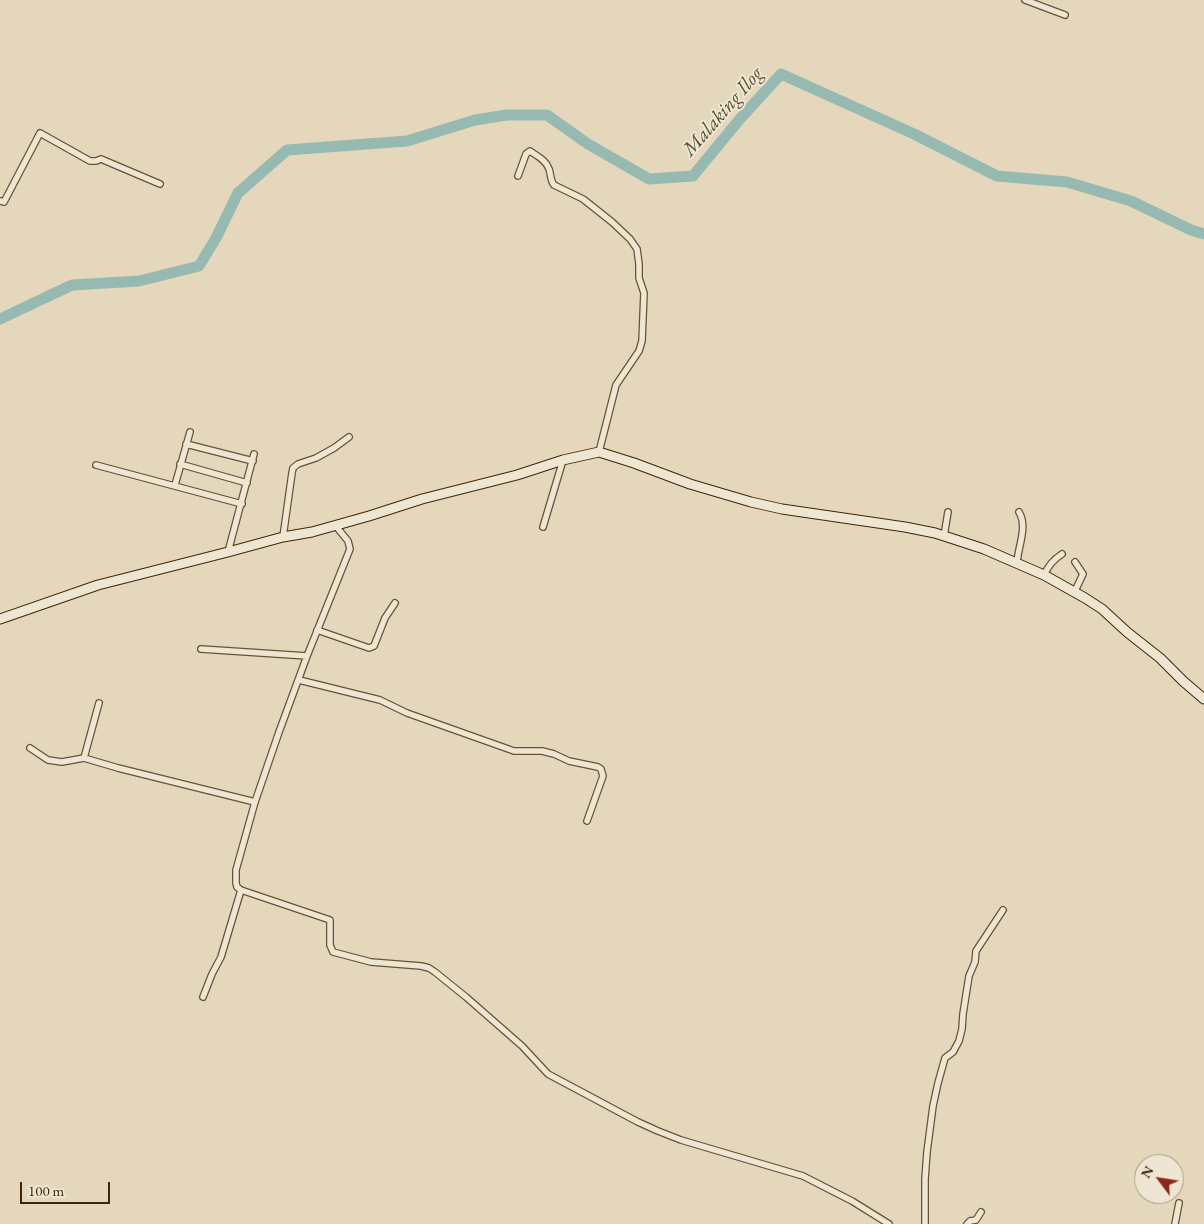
<!DOCTYPE html>
<html>
<head>
<meta charset="utf-8">
<style>
	body { margin:0 }
	#map { position:relative; width:1204px; height:1224px; overflow:hidden; background:#e5d7bc; font-family:"EB Garamond",serif }
	canvas { display:block }
	.north { position:absolute; left:1134px; top:1154px; width:50px; height:50px; box-sizing:border-box; background:#eee5d3; border:1px solid #a79980; border-radius:50%; rotate:301deg; font-size:14px; font-weight:700; line-height:20px; text-align:center; color:#3d2703 }
	.north::after { content:''; display:block; margin:auto; width:18px; height:22px; background:#8f2418; clip-path:polygon(50% 0,100% 100%,50% 72%,0 100%) }
	.scale { position:absolute; left:20px; top:1182px; width:90px; height:22px; box-sizing:border-box; border:2px solid #3d2703; border-top:0; padding-left:6px; font-size:15px; line-height:18px; white-space:nowrap; color:#3d2703; -webkit-text-stroke:4px #eee5d3; paint-order:stroke }
</style>
</head>
<body>
<div id="map">
<canvas width="1204" height="1224"></canvas>
<div class="north">N</div>
<div class="scale">100 m</div>
</div>
<script>
const context = document.querySelector('canvas').getContext('2d');
context.lineJoin = 'round';
function trace(path, color, width, dash) {
  context.strokeStyle = color;
  context.lineWidth = width;
  context.lineCap = dash ? 'butt' : 'round';
  context.setLineDash(dash || []);
  context.stroke(path);
}
function drawText(font, color, halo, rows, align = 'center') {
  context.font = font + ' "EB Garamond",serif';
  context.lineWidth = 4;
  context.setLineDash([]);
  context.textBaseline = 'middle';
  context.strokeStyle = halo;
  context.fillStyle = color;
  for (const [text, x, y, turn = 0] of rows) {
    context.save();
    context.translate(x, y);
    context.rotate((+turn || 0) * Math.PI / 180);
    context.textAlign = isNaN(turn) ? turn : align;
    if (halo) context.strokeText(text, 0, 0);
    context.fillText(text, 0, 0);
    context.restore();
  }
}
trace(new Path2D(`
	M0 319 72 285 139 281 199 266 216 238 238 193 287 150 407 141 475 120 507 115H547L588 144 649 179 693 176 739 120 781 74 914 134 997 176 1067 182 1131 201 1191 230 1204 234`), '#96bab1', 11);
const street = new Path2D(`
	M1025 0 1065 15
	M518 176 526 154 530 151C537 156 546 160 549 169 551 174 550 180 554 185L583 199 612 222 630 239 637 249 639 264V278L644 293 642 341 639 351 616 385 599 452
	M0 201 4 202 40 133 90 161H96L101 159 160 184
	M186 444 253 461
	M180 464 247 483
	M96 465 242 504
	M175 485 190 432
	M335 525 348 541 350 549 307 656 279 732 255 802 236 870V883L237 887 241 890 330 920V945L333 952 371 962 421 966 429 968 435 972 466 997 522 1046 548 1074 638 1122 658 1131 681 1140 803 1176 852 1201 889 1224
	M543 527 563 460
	M944 536 948 512
	M283 537 292 473 293 468 298 464 316 458 334 448 349 437
	M228 552 254 454
	M1075 562 1083 574 1075 591
	M1017 563C1018 546 1028 527 1019 512
	M1044 575C1049 565 1053 560 1062 554
	M317 630 369 648 374 646 385 618 395 603
	M201 649 307 656
	M299 680 380 700 407 713 514 751H542L554 754 569 761 598 767 601 769 603 776 587 821
	M30 748 48 760 62 762 84 758 118 768 255 802
	M84 758 99 703
	M203 997 212 974 221 957 241 890
	M925 1224V1179L927 1152 933 1106 938 1083 945 1058 953 1052 959 1041 962 1029 963 1014 969 976 975 962 976 951 1003 910
	M967 1224 970 1221 976 1220 981 1212
	M1175 1224 1179 1203`);
const secondary = new Path2D(`
	M0 619 98 585 228 552 283 537 312 532 369 516 422 499 517 475 563 460 599 452 634 463 690 484 751 502 782 509 905 527 935 533 984 549 1044 575 1085 598 1102 609 1127 632 1160 658 1183 681 1204 699`);
trace(street, '#675331', 8);
trace(secondary, '#3d2703', 11);
trace(street, '#eee5d3', 5.5);
trace(secondary, '#eee5d3', 9);
drawText('italic 20px', '#534c2e', '#eee5d3', [
	["Malaking Ilog",723,112,-49]
]);
</script>
</body>
</html>
